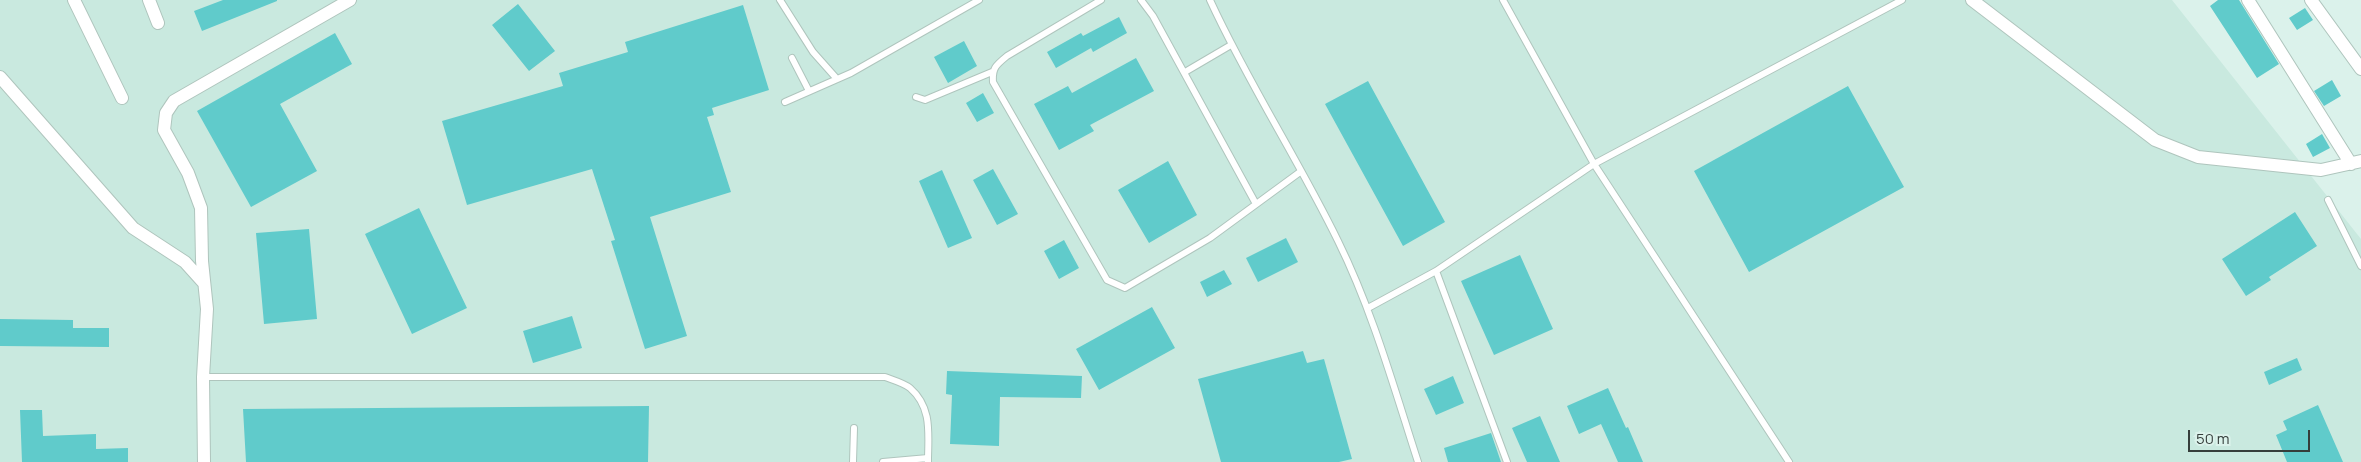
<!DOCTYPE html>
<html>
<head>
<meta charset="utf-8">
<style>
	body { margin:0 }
	#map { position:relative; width:2361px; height:462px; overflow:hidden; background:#dbf2eb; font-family:Manrope,sans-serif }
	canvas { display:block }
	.scale { position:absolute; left:2188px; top:430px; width:122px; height:22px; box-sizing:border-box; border:2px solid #353e3b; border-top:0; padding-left:6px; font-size:15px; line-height:18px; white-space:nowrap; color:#353e3b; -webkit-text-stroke:4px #dbf2eb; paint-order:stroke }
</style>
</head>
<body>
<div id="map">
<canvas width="2361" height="462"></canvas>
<div class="scale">50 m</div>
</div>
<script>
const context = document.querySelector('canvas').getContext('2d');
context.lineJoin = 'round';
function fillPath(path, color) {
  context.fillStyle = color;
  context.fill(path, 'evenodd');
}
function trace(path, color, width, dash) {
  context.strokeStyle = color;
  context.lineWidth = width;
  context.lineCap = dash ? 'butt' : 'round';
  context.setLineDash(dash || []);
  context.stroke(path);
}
fillPath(new Path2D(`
	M0 0H2172L2361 239V462H0Z`), '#c9e9df');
fillPath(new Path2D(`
	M223 0H277V1L202 31 194 11Z
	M2218 0H2239L2279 64 2257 78 2210 6Z
	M518 4 555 51 529 71 492 25Z
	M743 5 769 90 712 108 714 115 707 117 731 192 650 217 687 336 645 349 611 241 615 240 592 169 467 205 442 121 563 86 559 73 628 52 625 42Z
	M2305 8 2313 20 2297 30 2289 18Z
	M1119 17 1127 33 1093 52 1091 48 1056 68 1047 52 1081 33 1083 36Z
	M335 33 352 64 280 104 317 171 251 207 197 111Z
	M964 41 977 66 948 83 934 57Z
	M1136 58 1154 91 1090 125 1094 131 1059 150 1034 104 1068 86 1072 93Z
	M2332 80 2341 96 2324 106 2314 91Z
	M1368 81 1445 222 1403 246 1325 104Z
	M1848 86 1904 187 1749 272 1694 171Z
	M983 93 994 113 977 122 966 103Z
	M2322 134 2330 148 2313 157 2306 144Z
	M1168 161 1197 215 1149 243 1118 190Z
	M993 169 1018 214 997 225 973 180Z
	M942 170 972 238 948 248 919 181Z
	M419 208 467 308 412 334 365 234Z
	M2295 212 2317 246 2269 277 2271 280 2246 296 2222 259Z
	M309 229 317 319 264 324 256 233Z
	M1286 238 1298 262 1258 282 1246 258Z
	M1064 240 1079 268 1059 279 1044 251Z
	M1520 255 1553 329 1494 355 1461 281Z
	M1224 270 1232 284 1207 297 1200 282Z
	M1152 307 1175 348 1099 390 1076 349Z
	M572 316 582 348 533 363 523 331Z
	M0 319 73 320V328H109V347L0 346Z
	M1303 351 1307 363 1324 359 1352 459 1339 462H1221L1198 379Z
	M2297 358 2302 370 2269 385 2264 372Z
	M947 371 1082 376 1081 398 1000 397 999 446 950 444 952 395 946 394Z
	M1453 376 1464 403 1436 415 1424 389Z
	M1608 388 1626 428 1628 427 1643 462H1618L1601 424 1579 434 1567 406Z
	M2318 405 2343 462H2287L2276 435 2287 430 2283 421Z
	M649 406 648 462H246L243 409Z
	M20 410H42L43 436 96 434V449L128 448V462H22Z
	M1540 416 1560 462H1527L1512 428Z
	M1491 433 1501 462H1448L1444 448Z`), '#60cbcb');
const service = new Path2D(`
	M780 0 813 52 837 79
	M1101 0 1007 56C996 65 992 68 993 82L1107 280 1125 288 1210 238 1300 172
	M1141 0 1153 16 1256 204
	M1210 0C1248 83 1298 159 1338 241 1373 312 1394 388 1418 462
	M1503 0 1594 164 1789 462
	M792 58 809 91
	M1185 72 1231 45
	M916 97 925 100 992 72
	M785 102 851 73 979 0
	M2328 200 2361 266
	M1436 271 1507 462
	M1368 308 1436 271 1594 164 1902 0
	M203 377H885C893 380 904 383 910 388 933 408 928 435 928 462
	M853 462 854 428
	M883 462 928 458`);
const minor = new Path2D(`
	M74 0 122 98
	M149 0 158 23
	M1972 0 2155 140 2198 157 2321 170 2361 161
	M2248 0 2351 164
	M2311 0 2361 69
	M0 77 133 228 185 262 203 282
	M204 462 203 377 207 309 202 261 201 208 188 173 164 130 166 113 174 101 350 0`);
trace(service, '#afc5bd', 8);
trace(minor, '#afc5bd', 14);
trace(service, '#fff', 6);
trace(minor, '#fff', 12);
</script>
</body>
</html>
